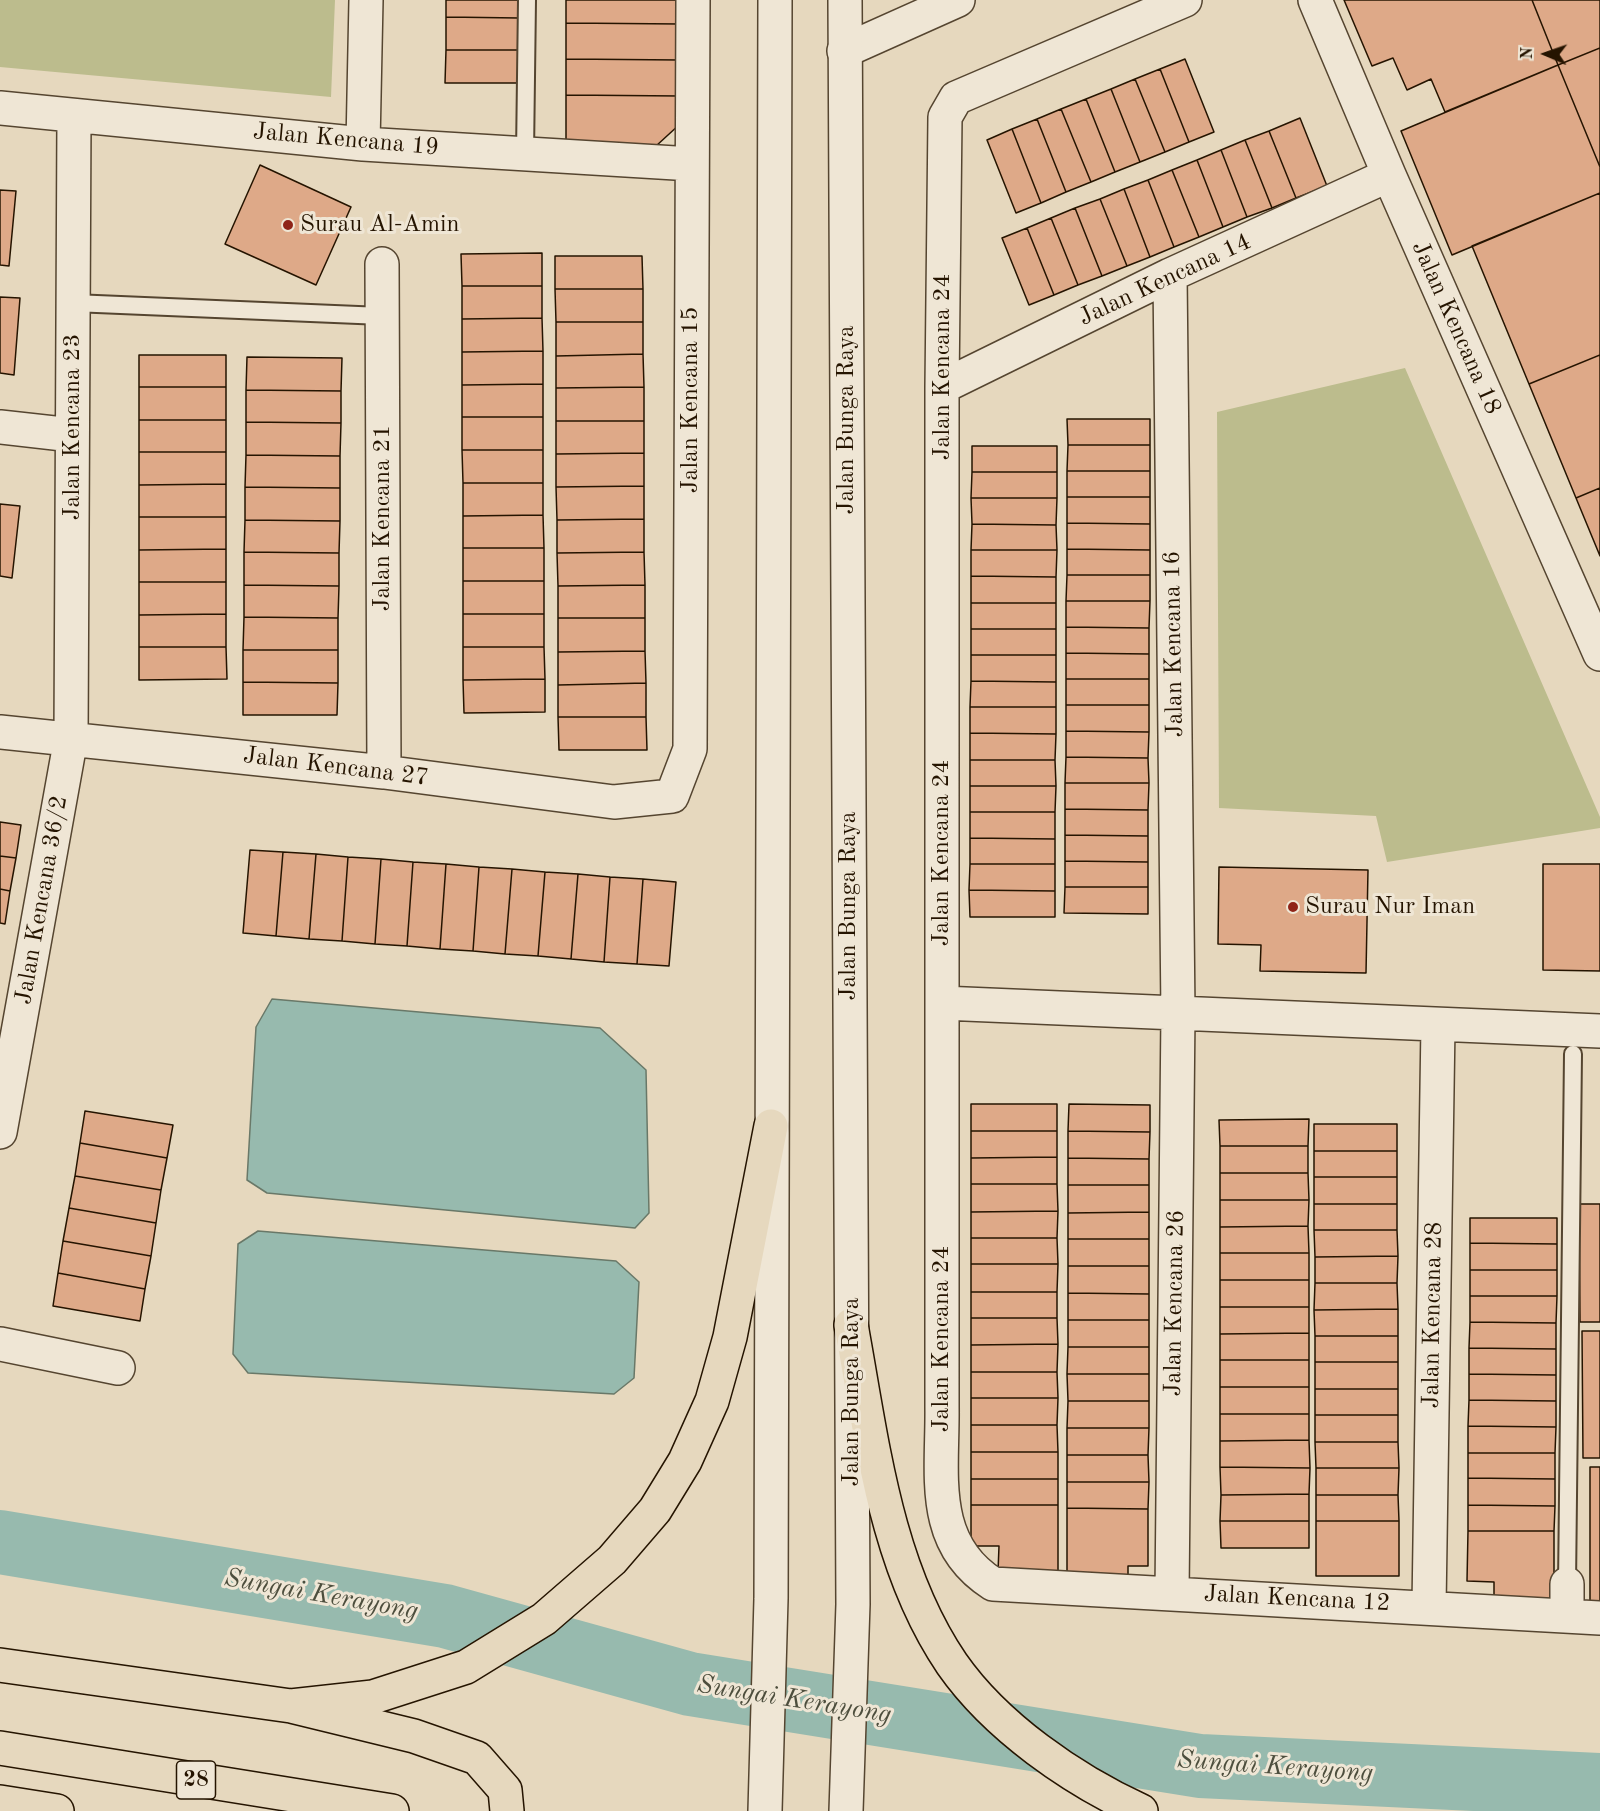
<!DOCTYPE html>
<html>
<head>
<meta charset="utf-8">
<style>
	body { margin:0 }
	#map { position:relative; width:1600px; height:1811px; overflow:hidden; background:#e6d8be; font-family:"Old Standard TT",serif }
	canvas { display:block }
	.north { position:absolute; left:1516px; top:24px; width:60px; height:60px; -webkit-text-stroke:4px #efe6d5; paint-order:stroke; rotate:272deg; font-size:16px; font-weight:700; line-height:24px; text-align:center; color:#251400 }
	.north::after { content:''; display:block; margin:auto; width:21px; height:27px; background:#251400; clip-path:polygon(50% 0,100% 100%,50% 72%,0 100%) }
</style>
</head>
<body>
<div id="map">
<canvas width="1600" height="1811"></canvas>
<div class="north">N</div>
</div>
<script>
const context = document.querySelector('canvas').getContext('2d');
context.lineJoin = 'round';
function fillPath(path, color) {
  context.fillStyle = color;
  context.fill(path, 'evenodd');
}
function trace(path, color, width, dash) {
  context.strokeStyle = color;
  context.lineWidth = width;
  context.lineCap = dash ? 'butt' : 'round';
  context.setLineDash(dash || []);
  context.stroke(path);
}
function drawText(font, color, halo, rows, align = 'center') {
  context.font = font + ' "Old Standard TT",serif';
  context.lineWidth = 6;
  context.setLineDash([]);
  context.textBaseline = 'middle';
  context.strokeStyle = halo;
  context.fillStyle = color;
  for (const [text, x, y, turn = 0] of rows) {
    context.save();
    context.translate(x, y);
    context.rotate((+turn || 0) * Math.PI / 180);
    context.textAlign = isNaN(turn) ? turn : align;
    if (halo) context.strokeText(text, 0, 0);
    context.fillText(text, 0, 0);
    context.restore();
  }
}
fillPath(new Path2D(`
	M0 0H335L331 97 0 67Z
	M1405 368 1600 817V828L1387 862 1376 816 1219 808 1217 412Z`), '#bcbc8d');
const water = new Path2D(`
	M272 999 600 1028 646 1070 649 1213 635 1228 267 1193 247 1180 256 1027Z
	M258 1231 616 1261 639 1282 634 1378 614 1394 248 1373 233 1354 238 1244Z`);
fillPath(water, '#97baae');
trace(water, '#697868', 1.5);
trace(new Path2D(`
	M0 1542 445 1616 690 1684 1200 1766 1600 1785`), '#97baae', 64);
const building = new Path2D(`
	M446 0H519V18L446 17Z
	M566 0H680V24L566 23Z
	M1344 0H1532L1558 65 1445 112 1431 79 1407 90 1393 58 1372 66Z
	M1532 0H1600V48L1558 65Z
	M446 17 519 18 518 50H446Z
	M566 23 680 24V60L566 59Z
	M1600 48V167L1558 65Z
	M446 50H518V83H445Z
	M566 59 680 60V96L566 95Z
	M1185 59 1214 132 1189 142 1160 69Z
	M1558 65 1600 167V193L1452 255 1401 131Z
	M1160 69 1189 142 1165 152 1135 79Z
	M1135 79 1165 152 1140 162 1111 89Z
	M1111 89 1140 162 1115 172 1086 99Z
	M566 95 680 96V124L656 146 566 145Z
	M1086 99 1115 172 1091 182 1061 109Z
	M1061 109 1091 182 1066 192 1037 119Z
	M1300 118 1327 186 1296 198 1269 131Z
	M1037 119 1066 192 1041 203 1012 129Z
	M1012 129 1041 203 1016 213 987 140Z
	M1269 131 1296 198 1272 208 1245 140Z
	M1245 140 1272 208 1247 217 1221 150Z
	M1221 150 1247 217 1223 227 1197 160Z
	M1197 160 1223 227 1199 237 1172 170Z
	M260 165 351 207 316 285 225 244Z
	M1172 170 1199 237 1174 247 1148 180Z
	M1148 180 1174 247 1150 257 1124 189Z
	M1124 189 1150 257 1127 266 1100 199Z
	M0 190 16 191 9 266 0 265Z
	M1600 193V355L1529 384 1472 246Z
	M1100 199 1127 266 1102 276 1075 208Z
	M1075 208 1102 276 1078 285 1051 218Z
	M1051 218 1078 285 1054 295 1027 228Z
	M1027 228 1054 295 1029 305 1002 238Z
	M542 253V286H462L461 254Z
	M555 256H642L643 289H555Z
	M462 286H542V318L462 319Z
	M555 289H643V322H556Z
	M0 297 20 298 14 375 0 373Z
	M542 318 543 351 462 352V319Z
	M556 322H643V354L556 356Z
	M543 351V384L462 385V352Z
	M643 354 644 387 556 388V356Z
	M139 355H226V387H139Z
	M1600 355V488L1576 498 1529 384Z
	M247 357 342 358 341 391 246 390Z
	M543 384V417H462V385Z
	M139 387H226V420H139Z
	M644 387V421H556V388Z
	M246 390 341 391V423L246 422Z
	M462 417H543V450H462Z
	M1067 419H1150V445H1068Z
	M139 420H226V452H139Z
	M556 421H644V453L556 454Z
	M246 422 341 423 340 456 246 455Z
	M1068 445H1150V471H1067Z
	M972 446H1057V472H972Z
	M462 450H543V483H463Z
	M139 452H226V484L139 485Z
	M644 453V486L556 487V454Z
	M246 455 340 456V488L245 487Z
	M1067 471H1150V497H1067Z
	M972 472H1057V498H971Z
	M463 483H543V515L463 516Z
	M226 484V517H139V485Z
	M644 486V519L557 520 556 487Z
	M245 487 340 488V521L245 520Z
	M1600 488V556L1576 498Z
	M1067 497H1150V524L1067 523Z
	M971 498H1057L1056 525 972 524Z
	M0 504 20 506 12 578 0 576Z
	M543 515 544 548H463V516Z
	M139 517H226V549L139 550Z
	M644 519V552L557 553V520Z
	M245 520 340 521 339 553 244 552Z
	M1067 523 1150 524V550L1067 549Z
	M972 524 1056 525 1057 550H971Z
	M463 548H544V581H463Z
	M226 549V582H139V550Z
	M1067 549 1150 550V575H1067Z
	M971 550H1057L1056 577 971 576Z
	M244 552 339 553V586L244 585Z
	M644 552 645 585 558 586 557 553Z
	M1067 575H1150V601H1066Z
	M971 576 1056 577V603H971Z
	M463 581H544V614H463Z
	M139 582H226V614L139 615Z
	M244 585 339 586 338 618 244 617Z
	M645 585V618H558V586Z
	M1066 601H1150L1149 628 1066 627Z
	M971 603H1056V629H971Z
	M226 614V647H139V615Z
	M463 614H544V647H463Z
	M244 617 338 618V650H243Z
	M558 618H645V651L558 652Z
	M1066 627 1149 628V654L1066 653Z
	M971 629H1056V655H971Z
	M139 647H226L227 679 139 680Z
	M463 647H544L545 679 463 680Z
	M243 650H338V683L243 682Z
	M645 651 646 683 558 685V652Z
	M1066 653 1149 654V679H1066Z
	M971 655H1056V682L971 681Z
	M545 679V712L464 713 463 680Z
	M1066 679H1149V705H1066Z
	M971 681 1056 682V707H970Z
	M243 682 338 683 337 715H243Z
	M646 683V717H558V685Z
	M1066 705H1149V732L1066 731Z
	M970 707H1056V734L970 733Z
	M558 717H646L647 750H559Z
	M1066 731 1149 732 1148 758 1066 757Z
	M970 733 1056 734 1055 760H970Z
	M1066 757 1148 758 1149 783H1065Z
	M970 760H1055L1056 786H970Z
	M1065 783H1149L1148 810 1065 809Z
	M970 786H1056L1055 812H970Z
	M1065 809 1148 810V836L1065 835Z
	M970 812H1055V839L970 838Z
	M0 822 21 825 16 858 0 856Z
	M1065 835 1148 836V862L1065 861Z
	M970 838 1055 839V864H970Z
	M250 850 283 852 276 936 243 933Z
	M283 852 316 854 309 939 276 936Z
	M316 854 348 857 342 941 309 939Z
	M0 856 16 858 10 891 0 889Z
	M348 857 381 859 375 944 342 941Z
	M381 859 413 862 407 946 375 944Z
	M1065 861 1148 862V887H1065Z
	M413 862 446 864 440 949 407 946Z
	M446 864 479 867 473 951 440 949Z
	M970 864H1055V891L969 890Z
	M1543 864H1600V971L1543 970Z
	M479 867 512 869 505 954 473 951Z
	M1219 867 1368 870 1366 973 1260 971 1261 945 1218 944Z
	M512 869 545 872 538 956 505 954Z
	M545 872 578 874 571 959 538 956Z
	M578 874 610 877 604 962 571 959Z
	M610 877 643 879 637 964 604 962Z
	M643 879 676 882 669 966 637 964Z
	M1065 887H1148V914L1064 913Z
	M0 889 10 891 5 924 0 923Z
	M969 890 1055 891V917H970Z
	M971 1104H1057V1131H971Z
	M1069 1104 1150 1105V1132L1068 1131Z
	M85 1111 173 1125 167 1158 80 1143Z
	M1309 1119 1308 1146H1220L1219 1120Z
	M1314 1124H1397V1151H1314Z
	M971 1131H1057V1157L971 1158Z
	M1068 1131 1150 1132 1149 1159 1068 1158Z
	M80 1143 167 1158 161 1190 75 1176Z
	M1220 1146H1308V1173H1220Z
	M1314 1151H1397V1177H1314Z
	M1057 1157V1184H971V1158Z
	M1068 1158 1149 1159V1185H1068Z
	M1220 1173H1308L1309 1200H1220Z
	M75 1176 161 1190 156 1223 69 1208Z
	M1314 1177H1397V1204H1314Z
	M971 1184H1057L1058 1211 971 1212Z
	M1068 1185H1149V1212L1068 1213Z
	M1220 1200H1309L1308 1226 1220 1227Z
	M1314 1204H1397V1230H1314Z
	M1579 1204H1600V1322H1580Z
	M69 1208 156 1223 151 1256 63 1241Z
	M1058 1211 1057 1238H971V1212Z
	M1149 1212V1239H1068V1213Z
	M1470 1218H1557V1244L1470 1243Z
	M1308 1226 1309 1253H1220V1227Z
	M1314 1230H1397L1398 1256 1315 1257Z
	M971 1238H1057L1058 1264H971Z
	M1068 1239H1149V1266H1068Z
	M63 1241 151 1256 145 1289 58 1273Z
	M1470 1243 1557 1244V1270H1470Z
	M1220 1253H1309V1280H1220Z
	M1398 1256 1397 1283H1315V1257Z
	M971 1264H1058L1057 1292H971Z
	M1068 1266H1149V1294L1068 1293Z
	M1470 1270H1557V1296H1470Z
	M58 1273 145 1289 140 1321 53 1306Z
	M1220 1280H1309V1307H1220Z
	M1315 1283H1397L1398 1309 1314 1310Z
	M971 1292H1057V1318H971Z
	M1068 1293 1149 1294V1320H1068Z
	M1470 1296H1557L1556 1323 1470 1322Z
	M1220 1307H1309V1333L1220 1334Z
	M1398 1309V1336H1315L1314 1310Z
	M971 1318H1057L1058 1344 971 1345Z
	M1068 1320H1149V1347H1068Z
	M1470 1322 1556 1323V1349L1469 1348Z
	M1582 1331H1600V1458H1583Z
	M1309 1333V1360H1220V1334Z
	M1315 1336H1398V1362H1315Z
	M1058 1344 1057 1372H971V1345Z
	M1068 1347H1149V1374H1067Z
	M1469 1348 1556 1349V1375L1469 1374Z
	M1220 1360H1309V1387H1220Z
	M1315 1362H1398V1389H1315Z
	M971 1372H1057L1058 1398H971Z
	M1067 1374H1149V1401H1068Z
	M1469 1374 1556 1375V1401L1469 1400Z
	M1220 1387H1309V1414H1220Z
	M1315 1389H1398V1415H1315Z
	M971 1398H1058L1057 1425H971Z
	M1469 1400 1556 1401V1427L1468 1426Z
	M1068 1401H1149V1428H1067Z
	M1220 1414H1309V1440L1220 1441Z
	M1315 1415H1398V1442H1315Z
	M971 1425H1057L1058 1452H971Z
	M1468 1426 1556 1427 1555 1453H1468Z
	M1067 1428H1149L1148 1455H1067Z
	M1309 1440 1310 1468 1220 1467V1441Z
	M1315 1442H1398L1399 1468H1316Z
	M971 1452H1058V1479H971Z
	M1468 1453H1555V1479L1468 1478Z
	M1067 1455H1148L1149 1482H1067Z
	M1220 1467 1310 1468 1309 1494 1221 1495Z
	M1590 1467H1600V1612H1590Z
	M1316 1468H1399L1398 1495H1316Z
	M1468 1478 1555 1479V1506L1468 1505Z
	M971 1479H1058V1505H971Z
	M1067 1482H1149L1148 1509 1067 1508Z
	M1309 1494V1521H1220L1221 1495Z
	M1316 1495H1398L1399 1521H1316Z
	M971 1505H1058V1571L998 1572 999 1546H971Z
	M1468 1505 1555 1506 1554 1531H1468Z
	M1067 1508 1148 1509V1566H1128V1581H1067Z
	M1220 1521H1309V1548H1221Z
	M1316 1521H1399V1576H1316Z
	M1468 1531H1554V1607L1494 1606V1582L1467 1581Z`);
fillPath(building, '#dea988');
trace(building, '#251400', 1.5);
const service = new Path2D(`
	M525 154 527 0
	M73 303 382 316
	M1567 1584 1573 1054`);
const minor = new Path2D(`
	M1185 0 956 98 945 117 942 387V1407C943 1473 928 1543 993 1584L1600 1618
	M1315 0 1389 175 1600 654
	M844 51 958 0
	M0 108 363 144 692 164
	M363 144 366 0
	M382 264 384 772
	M1170 275 1178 1013 1172 1593
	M942 387 1170 275 1389 175
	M0 427 72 435
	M0 732 384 772 614 802 672 796 690 749 693 0
	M942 1003 1600 1031
	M0 1132 71 738 74 116
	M0 1344 118 1368
	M1567 1584V1616
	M1429 1606 1438 1025`);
const tertiary = new Path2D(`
	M845 0 853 1604 846 1811
	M765 1811 771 1599 775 0`);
const trunk = new Path2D(`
	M851 1325C872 1439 885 1566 952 1664 996 1727 1073 1780 1141 1811
	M0 1665 291 1706 414 1736 477 1758 505 1790 507 1811
	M291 1706 373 1697 466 1667 544 1619 612 1560 655 1510 685 1461 712 1401 730 1337 771 1126
	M0 1748 392 1811
	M0 1802 57 1811`);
trace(service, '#554530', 20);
trace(minor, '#554530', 36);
trace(tertiary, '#554530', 36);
trace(trunk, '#251400', 36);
trace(service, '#efe6d5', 16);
trace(minor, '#efe6d5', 33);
trace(tertiary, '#efe6d5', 33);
trace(trunk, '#e6d8be', 33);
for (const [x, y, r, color] of [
	[288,225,6,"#8f2418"],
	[1293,907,6,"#8f2418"]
]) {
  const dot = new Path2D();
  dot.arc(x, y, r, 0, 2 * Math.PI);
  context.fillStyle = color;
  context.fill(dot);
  trace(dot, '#efe6d5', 2);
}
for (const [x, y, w] of [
	[196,1780,39]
]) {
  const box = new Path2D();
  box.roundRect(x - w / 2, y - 19, w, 38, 4.5);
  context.fillStyle = '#efe6d5';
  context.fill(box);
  trace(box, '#251400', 1.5);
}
drawText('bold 22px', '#251400', null, [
	["28",196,1780]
]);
drawText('24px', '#251400', '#efe6d5', [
	["Jalan Kencana 19",346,140,5],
	["Jalan Kencana 14",1165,280,-25],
	["Jalan Kencana 18",1456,328,66],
	["Jalan Kencana 24",943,367,-90],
	["Jalan Kencana 15",691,400,-90],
	["Jalan Bunga Raya",847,420,-90],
	["Jalan Kencana 23",73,427,-90],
	["Jalan Kencana 21",383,518,-90],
	["Jalan Kencana 16",1174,644,-91],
	["Jalan Kencana 27",336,767,7],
	["Jalan Kencana 24",942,853,-90],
	["Jalan Kencana 36/2",42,900,-80],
	["Jalan Bunga Raya",849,906,-90],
	["Jalan Kencana 26",1175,1303,-89],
	["Jalan Kencana 28",1433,1315,-89],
	["Jalan Kencana 24",942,1339,-90],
	["Jalan Bunga Raya",852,1392,-90],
	["Jalan Kencana 12",1297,1599,3]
]);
drawText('24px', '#251400', '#efe6d5', [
	["Surau Al-Amin",300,225],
	["Surau Nur Iman",1305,907]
], 'left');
drawText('italic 26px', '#4d4e3d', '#efe6d5', [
	["Sungai Kerayong",321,1595,10],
	["Sungai Kerayong",794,1700,9],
	["Sungai Kerayong",1275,1767,4]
]);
</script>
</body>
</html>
